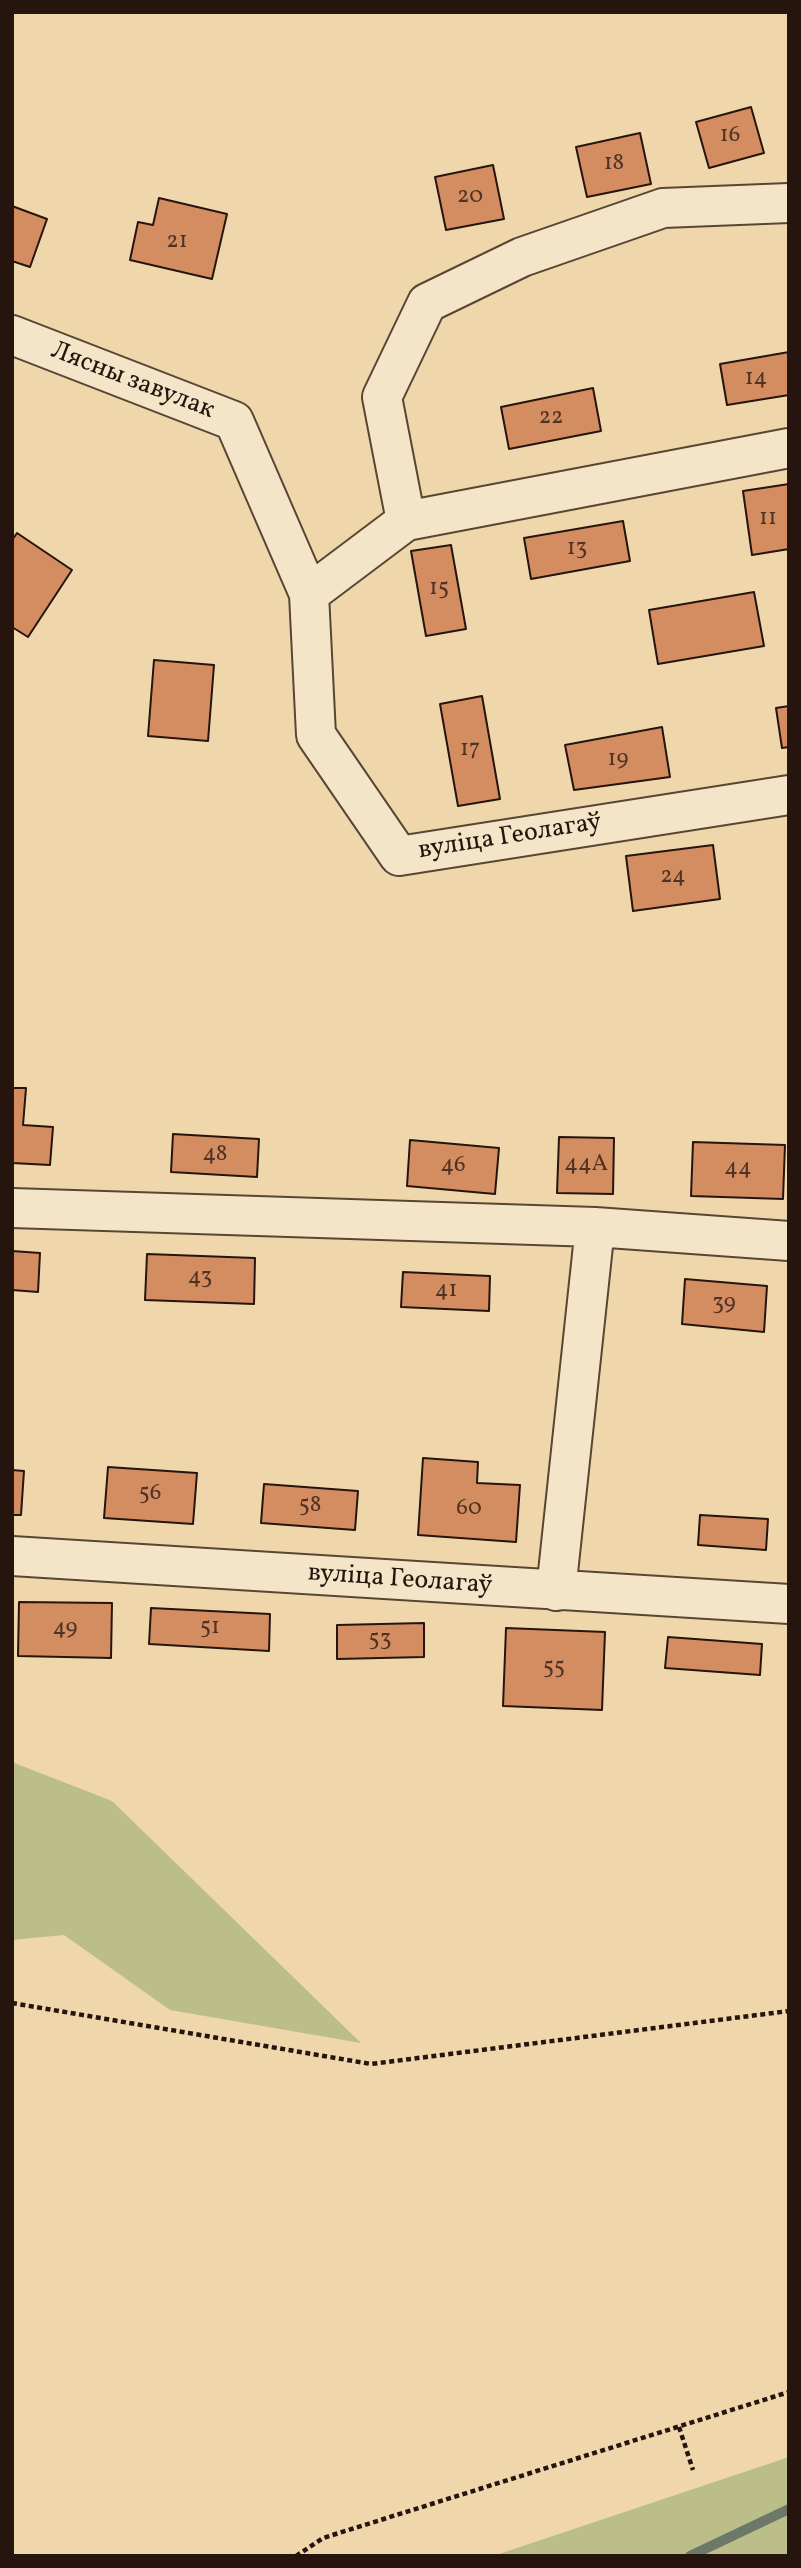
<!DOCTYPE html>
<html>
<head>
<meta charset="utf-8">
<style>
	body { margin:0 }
	#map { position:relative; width:801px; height:2568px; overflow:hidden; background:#f0d7ab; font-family:Vollkorn,serif }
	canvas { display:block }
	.frame { position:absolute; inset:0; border:14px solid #25150e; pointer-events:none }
</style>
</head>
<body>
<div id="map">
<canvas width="801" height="2568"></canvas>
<div class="frame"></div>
</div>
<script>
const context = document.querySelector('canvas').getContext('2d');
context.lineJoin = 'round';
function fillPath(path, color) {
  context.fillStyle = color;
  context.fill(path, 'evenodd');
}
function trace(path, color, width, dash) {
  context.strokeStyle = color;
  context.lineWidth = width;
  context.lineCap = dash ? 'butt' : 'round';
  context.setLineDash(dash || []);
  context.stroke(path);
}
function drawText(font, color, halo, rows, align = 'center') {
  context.font = font + ' Vollkorn,serif';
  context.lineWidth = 6;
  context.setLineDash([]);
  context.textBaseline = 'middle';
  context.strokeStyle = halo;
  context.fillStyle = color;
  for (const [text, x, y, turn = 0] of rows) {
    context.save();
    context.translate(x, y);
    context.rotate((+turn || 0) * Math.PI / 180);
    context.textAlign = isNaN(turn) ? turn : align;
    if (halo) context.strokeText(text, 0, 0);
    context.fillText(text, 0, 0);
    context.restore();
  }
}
fillPath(new Path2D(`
	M12 1762 112 1801 361 2043 170 2010 64 1935 12 1940Z
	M789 2457V2556H493Z`), '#bbbe88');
trace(new Path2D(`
	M690 2556 789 2509`), '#6c7869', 10);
const building = new Path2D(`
	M751 107 764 153 709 168 696 122Z
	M640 133 651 184 587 197 576 147Z
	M493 165 504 219 446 230 435 177Z
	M159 198 227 214 212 279 130 260 138 222 153 225Z
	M12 206 47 219 30 267 12 261Z
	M789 352V395L727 405 720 364Z
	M593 388 601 431 509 449 501 407Z
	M789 484V549L752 555 743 491Z
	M623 521 630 561 531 579 524 538Z
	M17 533 72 570 28 637 12 627V540Z
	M451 545 466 629 426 636 411 551Z
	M754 592 764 646 658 664 649 610Z
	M154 660 214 665 208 741 148 736Z
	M482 696 500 799 458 806 440 704Z
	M789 706V747L782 748 776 708Z
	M662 727 670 777 574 790 565 745Z
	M713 845 720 899 633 911 626 856Z
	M12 1088H26L23 1125 53 1127 50 1165 12 1163Z
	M173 1134 259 1139 257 1177 171 1172Z
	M559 1137 614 1138 613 1194 557 1193Z
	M410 1140 499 1148 495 1194 407 1186Z
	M693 1142 785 1145 783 1199 691 1196Z
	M12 1251 40 1253 38 1292 12 1290Z
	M147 1254 255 1258 254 1304 145 1300Z
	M403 1272 490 1276 489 1311 401 1307Z
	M685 1279 767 1286 764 1332 682 1324Z
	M423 1458 478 1462 477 1483 520 1485 516 1542 418 1535Z
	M108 1467 197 1473 193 1524 104 1518Z
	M12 1470 24 1471 21 1515H12Z
	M264 1484 358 1491 355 1530 261 1523Z
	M700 1515 768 1519 766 1550 698 1545Z
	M19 1602 112 1603 111 1658 18 1656Z
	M151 1608 270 1614 269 1651 149 1644Z
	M424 1623V1657L337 1659V1625Z
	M506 1628 605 1632 602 1710 503 1706Z
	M668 1637 762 1644 760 1675 665 1668Z`);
fillPath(building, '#d38d61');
trace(building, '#25150e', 2);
const minor = new Path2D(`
	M12 335 234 421 309 594 316 735 399 856 789 795
	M406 521 382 397 427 303 522 257 663 208 789 203
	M309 594 406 521 789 448
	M12 1208 595 1227 789 1241
	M12 1556 789 1604
	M556 1591 595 1227`);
trace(minor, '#584635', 42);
trace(new Path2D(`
	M12 2003 371 2064 789 2011
	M679 2427 693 2470
	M296 2556 323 2538 789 2392`), '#25150e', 4.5, [5, 3.5]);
trace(minor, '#f5e5c8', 38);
drawText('23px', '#503323', null, [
	["16",730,137],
	["18",614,165],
	["20",470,198],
	["21",177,243],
	["14",756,380],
	["22",551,419],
	["11",768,520],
	["13",577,550],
	["15",439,590],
	["17",470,751],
	["19",618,761],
	["24",673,878],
	["48",215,1156],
	["44А",586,1166],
	["46",453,1167],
	["44",738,1170],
	["43",200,1279],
	["41",446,1292],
	["39",724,1305],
	["56",150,1495],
	["58",310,1507],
	["60",469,1510],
	["51",210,1629],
	["49",65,1630],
	["53",380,1641],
	["55",554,1669]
]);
drawText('26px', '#25150e', '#f5e5c8', [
	["Лясны завулак",132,382,21],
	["вуліца Геолагаў",510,838,-9],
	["вуліца Геолагаў",400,1581,4]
]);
</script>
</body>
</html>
